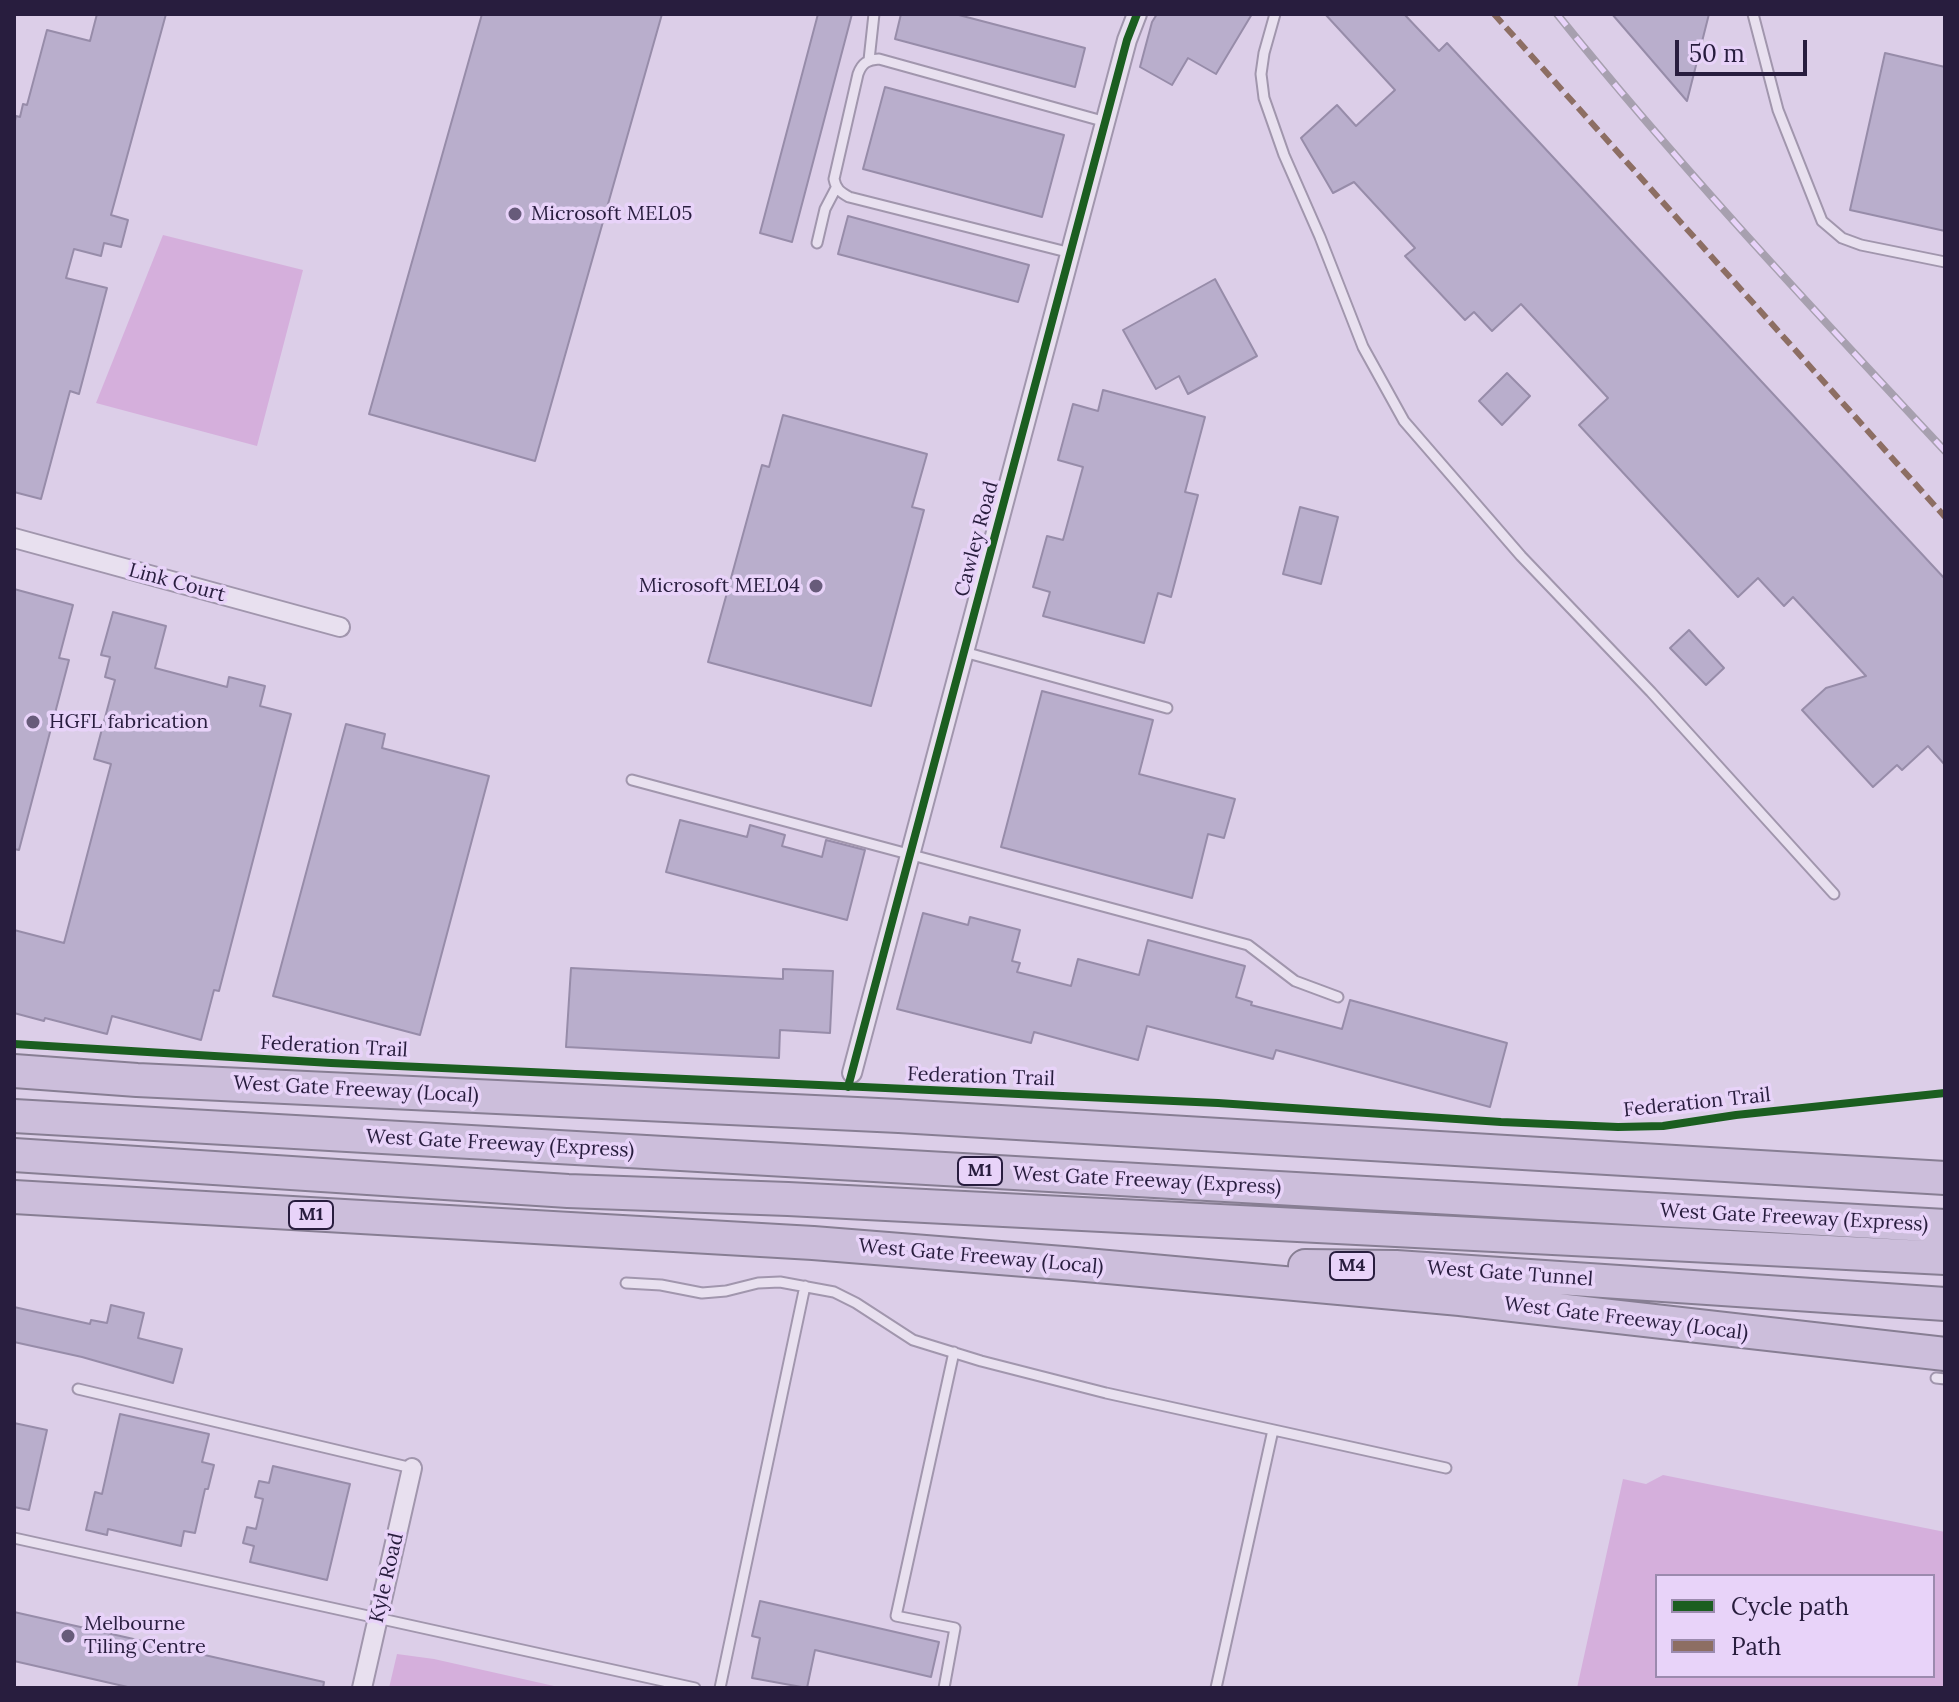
<!DOCTYPE html>
<html>
<head>
<meta charset="utf-8">
<style>
	body { margin:0 }
	#map { position:relative; width:1959px; height:1702px; overflow:hidden; background:#dccee8; font-family:Lora,serif }
	canvas { display:block }
	.frame { position:absolute; inset:0; border:16px solid #281d3e; pointer-events:none }
	.legend { position:absolute; left:1655px; top:1574px; width:280px; height:104px; box-sizing:border-box; background:#e8d3f9; border:2px solid #9b8aae; margin:0; padding:10px 14px; list-style:none; font-size:24px; color:#281d3e }
	.legend li { display:flex; align-items:center; gap:16px; height:40px }
	.legend b { width:40px; border:2px solid #9b8aae }
	.scale { position:absolute; left:1675px; top:40px; width:132px; height:36px; box-sizing:border-box; border:4px solid #281d3e; border-top:0; padding-left:10px; font-size:24px; line-height:28px; white-space:nowrap; color:#281d3e; -webkit-text-stroke:6px #e8d3f9; paint-order:stroke }
</style>
</head>
<body>
<div id="map">
<canvas width="1959" height="1702"></canvas>
<div class="frame"></div>
<ul class="legend">
<li><b style="height:10px;background:#1b5e20"></b>Cycle path</li>
<li><b style="height:10px;background:#8d6e63"></b>Path</li>
</ul>
<div class="scale">50 m</div>
</div>
<script>
const context = document.querySelector('canvas').getContext('2d');
context.lineJoin = 'round';
function fillPath(path, color) {
  context.fillStyle = color;
  context.fill(path, 'evenodd');
}
function trace(path, color, width, dash) {
  context.strokeStyle = color;
  context.lineWidth = width;
  context.lineCap = dash ? 'butt' : 'round';
  context.setLineDash(dash || []);
  context.stroke(path);
}
function drawText(font, color, halo, rows, align = 'center') {
  context.font = font + ' Lora,serif';
  context.lineWidth = 7;
  context.setLineDash([]);
  context.textBaseline = 'middle';
  context.strokeStyle = halo;
  context.fillStyle = color;
  for (const [text, x, y, turn = 0] of rows) {
    context.save();
    context.translate(x, y);
    context.rotate((+turn || 0) * Math.PI / 180);
    context.textAlign = isNaN(turn) ? turn : align;
    if (halo) context.strokeText(text, 0, 0);
    context.fillText(text, 0, 0);
    context.restore();
  }
}
fillPath(new Path2D(`
	M163 235 303 270 257 446 96 403Z
	M1663 1475 1945 1532V1688H1577L1623 1479 1646 1484ZM1657 1576H1933V1676H1657Z
	M397 1654 434 1659 563 1688H389Z`), '#d5afdc');
const building = new Path2D(`
	M97 14H166L111 215 128 220 121 247 104 243 101 256 74 249 66 278 107 288 79 394 70 391 41 499 14 492V125L16 116 20 117 23 104 27 105 47 30 90 41Z
	M482 14H662L535 461 369 414Z
	M818 14H852L792 242 760 233Z
	M901 14H955L1085 48 1075 87 895 39Z
	M1157 14H1252L1216 74 1188 58 1172 85 1140 67 1152 22Z
	M1325 14H1404L1439 51 1447 43 1945 579V765L1928 746 1902 770 1897 765 1873 787 1802 710 1826 688 1866 676 1793 597 1784 606 1758 578 1738 597 1579 425 1608 398 1521 304 1492 331 1474 312 1465 320 1405 256 1415 248 1354 182 1333 193 1301 138 1337 105 1356 126 1395 90Z
	M1612 14H1709L1687 101Z
	M1885 53 1945 67V231L1850 210Z
	M885 87 1064 135 1042 217 863 169Z
	M848 216 1029 265 1018 302 838 254Z
	M1215 279 1257 356 1188 394 1179 376 1156 389 1123 330Z
	M1507 373 1530 396 1502 425 1479 401Z
	M1103 390 1205 417 1185 492 1198 495 1171 597 1158 593 1144 643 1043 616 1050 592 1033 587 1047 536 1063 540 1083 467 1058 460 1073 404 1098 411Z
	M783 415 927 454 912 507 924 510 871 706 708 662 762 465 769 467Z
	M1300 507 1338 517 1321 584 1283 574Z
	M14 589 73 605 59 658 69 660 19 850 14 849Z
	M113 612 166 626 155 668 227 687 229 677 265 686 260 706 291 714 219 991 214 990 201 1040 112 1016 107 1034 45 1018 44 1021 14 1013V930L64 943 111 764 94 759 115 680 105 677 110 657 101 655Z
	M1689 630 1724 668 1706 685 1670 648Z
	M1042 691 1153 720 1139 774 1235 799 1224 838 1208 834 1192 898 1001 847Z
	M346 724 385 734 382 748 489 776 420 1035 273 996Z
	M680 820 747 837 750 825 785 835 782 846 822 857 826 840 865 850 847 920 666 872Z
	M923 913 968 925 970 917 1020 930 1012 961 1020 963 1017 972 1071 986 1078 959 1139 975 1148 940 1245 966 1236 997 1252 1002 1251 1005 1342 1029 1350 1000 1507 1043 1490 1107 1276 1050 1273 1059 1147 1026 1138 1060 1034 1032 1031 1043 897 1009Z
	M571 968 783 979V969L833 971 830 1033 780 1030 779 1058 566 1047Z
	M111 1305 144 1313 138 1338 182 1349 173 1383 82 1357 14 1342V1307L90 1324 91 1320 107 1323Z
	M120 1414 209 1434 202 1462 214 1465 208 1489H205L195 1533 184 1531 181 1546 108 1529 107 1535 86 1530 95 1492 102 1494Z
	M14 1423 47 1430 29 1510 14 1507Z
	M273 1466 350 1484 327 1580 250 1562 254 1546 243 1543 247 1527 256 1529 263 1499 255 1497 259 1481 269 1483Z
	M760 1601 939 1642 931 1677 815 1650 807 1688 752 1678 760 1638 752 1636Z
	M14 1612 324 1682 323 1688H132L14 1661Z`);
fillPath(building, '#b9aecc');
trace(building, '#978ca9', 2);
const service = new Path2D(`
	M1275 14 1264 53 1261 74 1264 98 1284 155 1320 237 1363 347 1404 421 1521 556 1651 692 1834 894
	M1753 14 1778 110 1822 221 1842 238 1861 245 1945 262
	M869 60 874 14
	M817 243 825 209 836 188
	M1071 253 849 197C840 192 836 189 834 179L858 74C862 63 867 60 879 59L1106 122
	M964 652 1167 708
	M632 780 1248 945 1295 981 1338 997
	M626 1283 661 1285 702 1293 726 1291 758 1283 780 1282 834 1292 856 1303 913 1340 981 1361 1106 1393 1446 1468
	M1936 1378 1945 1379
	M78 1389 412 1468
	M14 1538 695 1688
	M720 1688 805 1286
	M944 1688 955 1628 896 1616 954 1352
	M1216 1688 1273 1430`);
const minor = new Path2D(`
	M14 538 340 627
	M852 1073 1127 40 1137 14
	M362 1688 412 1468`);
const motorway = new Path2D(`
	M14 1071 137 1080 899 1116 1945 1178
	M14 1116 1945 1226
	M14 1155 568 1191 788 1199 1945 1258
	M14 1197 813 1243 1075 1264 1460 1299 1945 1354
	M1305 1266 1396 1267 1945 1304`);
trace(service, '#a196ad', 13);
trace(minor, '#a196ad', 22);
trace(motorway, '#877e93', 36);
trace(service, '#e8e0ef', 9);
trace(minor, '#e8e0ef', 18);
trace(motorway, '#ccbedb', 32);
const rail = new Path2D(`
	M1557 14C1679 166 1812 308 1945 451`);
trace(rail, '#a7a0af', 8);
trace(rail, '#e8d3f9', 5, [15]);
trace(new Path2D(`
	M1494 14 1945 517`), '#8d6e63', 6, [12, 6]);
trace(new Path2D(`
	M14 1044 331 1063 1218 1103 1501 1122 1618 1127 1663 1126 1736 1115 1945 1093
	M848 1087 1127 40 1137 14`), '#1b5e20', 8);
for (const [x, y, r, color] of [
	[515,214,8,"#675b7a"],
	[816,586,8,"#675b7a"],
	[33,722,8,"#675b7a"],
	[68,1636,8,"#675b7a"]
]) {
  const dot = new Path2D();
  dot.arc(x, y, r, 0, 2 * Math.PI);
  context.fillStyle = color;
  context.fill(dot);
  trace(dot, '#e8d3f9', 3);
}
for (const [x, y, w] of [
	[980,1171,44],
	[311,1215,44],
	[1352,1266,44]
]) {
  const box = new Path2D();
  box.roundRect(x - w / 2, y - 14, w, 28, 6);
  context.fillStyle = '#e8d3f9';
  context.fill(box);
  trace(box, '#281d3e', 2);
}
drawText('bold 18px', '#281d3e', null, [
	["M1",980,1171],
	["M1",311,1215],
	["M4",1352,1266]
]);
drawText('20px', '#281d3e', '#e8d3f9', [
	["Microsoft MEL05",531,214],
	["Microsoft MEL04",800,586,"right"],
	["HGFL fabrication",49,722],
	["Melbourne",84,1624],
	["Tiling Centre",84,1647]
], 'left');
drawText('20px', '#281d3e', '#e8d3f9', [
	["Cawley Road",977,539,-75],
	["Link Court",177,583,15],
	["Federation Trail",334,1047,3],
	["Federation Trail",981,1077,2],
	["West Gate Freeway (Local)",356,1090,3],
	["Federation Trail",1697,1103,-6],
	["West Gate Freeway (Express)",500,1144,3],
	["West Gate Freeway (Express)",1147,1181,3],
	["West Gate Freeway (Express)",1794,1218,3],
	["West Gate Freeway (Local)",981,1257,5],
	["West Gate Tunnel",1510,1274,4],
	["West Gate Freeway (Local)",1626,1319,7],
	["Kyle Road",387,1578,-77]
]);
</script>
</body>
</html>
